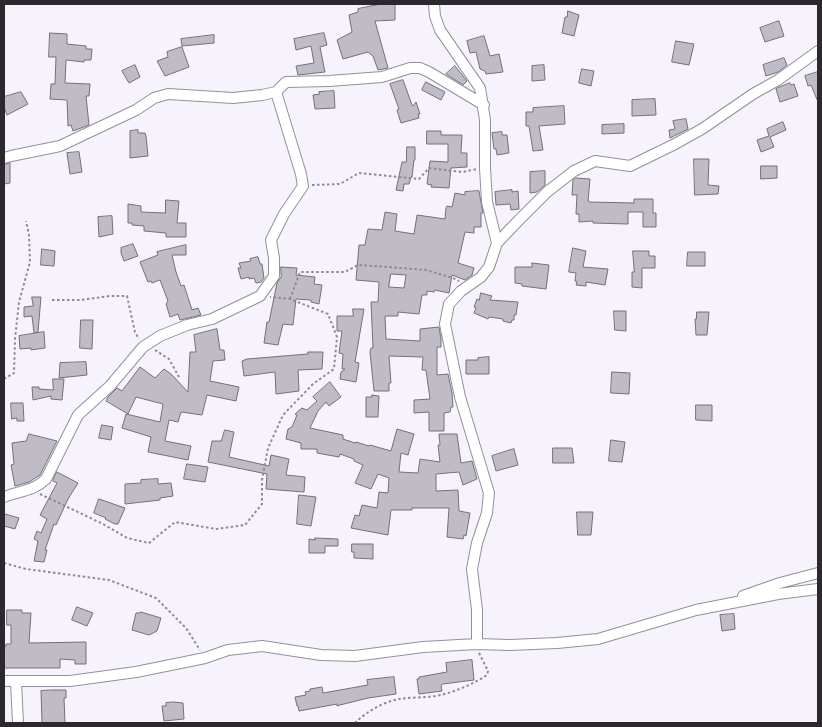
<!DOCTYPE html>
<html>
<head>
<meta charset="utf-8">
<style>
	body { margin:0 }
	#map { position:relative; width:822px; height:727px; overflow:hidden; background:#f7f3fd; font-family:"Alegreya Sans",sans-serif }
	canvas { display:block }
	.frame { position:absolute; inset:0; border:5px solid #2b292d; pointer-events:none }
</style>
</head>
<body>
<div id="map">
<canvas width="822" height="727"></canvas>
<div class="frame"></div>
</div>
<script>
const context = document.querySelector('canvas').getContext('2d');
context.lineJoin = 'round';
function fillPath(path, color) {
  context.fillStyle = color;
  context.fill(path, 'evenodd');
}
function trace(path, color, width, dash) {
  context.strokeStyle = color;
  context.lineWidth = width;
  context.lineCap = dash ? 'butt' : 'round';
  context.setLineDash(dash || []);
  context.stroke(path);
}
const building = new Path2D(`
	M381 4H395V20L375 21 388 68 378 70 373 56 368 52 343 59 337 40 352 32 349 15 358 12V9Z
	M568 11 579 15 574 36 562 33 565 17H567Z
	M779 21 784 36 765 42 760 28Z
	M50 33 67 34V44L86 46V49H92L91 60H84V62L66 60 65 83 90 84 89 96H86L89 125 73 131 71 125 68 126 67 100 50 99 51 84H55L56 57H49Z
	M324 33 327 45 320 47 325 72 298 75 296 66 314 63 311 46 296 50 294 39Z
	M214 35V43L182 46 181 39Z
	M484 36 490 56 499 54 503 72 486 74 485 71 480 69 476 52 470 53 467 41Z
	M676 41 694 44 689 65 672 62Z
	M182 47 189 67 165 76 157 61 168 57 167 52Z
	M784 58 787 65 778 72 766 76 763 65Z
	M135 65 140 77 129 83 122 71Z
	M544 65 545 80 532 81V66Z
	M455 66 467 81 463 85 446 74Z
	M582 69 594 71 591 86 579 83Z
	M818 72V102L811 85 808 86 805 76Z
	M403 80 412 105 413 106 416 102 420 114H418L419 118 401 123 397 110 399 109 390 84Z
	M426 82 445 92 441 100 422 90Z
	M790 83 791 85 794 84 798 96 780 102 776 89Z
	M334 91 335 108 315 109 313 95 320 94 319 92Z
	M21 92 28 104 7 115 4 107V97Z
	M655 99 656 115 632 116V100Z
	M564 106 565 124 539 126 543 150 533 151 529 126H526V112H533V108Z
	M686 119 688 129 670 138 669 130 675 129 673 121Z
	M783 122 786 130 770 137 774 147 761 152 757 140 769 136 767 129Z
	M624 124V133L602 134V125Z
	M138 130V133H145L146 136 148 156 130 158V131Z
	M427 131H441V135H462L461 153H467V167L451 168 449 188 431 187 432 185 427 184 430 161 448 162V144H427Z
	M502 132V135H507L509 153 497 155 496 149H494L492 133Z
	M407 147H415V160H414L412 177H411L409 184H404L403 191 396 190 402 162H406Z
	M79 152 82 172 70 174 67 153Z
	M694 159H709L708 185 719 186 718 194 695 195Z
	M10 163V183L4 184V165Z
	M761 166H777V178L761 179Z
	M545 171V185L537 192 530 193V172Z
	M576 178 590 179 588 201 590 202 634 203V199H653V213H656V227H643V212H628V224L593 223V221L579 222V214H576L577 195H572L573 180Z
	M512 190V192L518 191 519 209 511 210 510 204 496 205 495 192Z
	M479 191 483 213H481V227H474V233L465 232 458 263 474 268 472 275 465 280 452 275 449 293 435 290 434 292 427 291V295H422L419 314 398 312V316H385L386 339 420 341V329L439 327 441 339V347H437V375L448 374 452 393 453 407H451L450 412 444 413V431H429V412L414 413V400L430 399 426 370H422L423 357 389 356 391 383H389V391H374L370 352 371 348H373L371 302H378L379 282 356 280 359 245H365L368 229 382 230 385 212 397 214 395 231 414 234 417 215 445 219 446 208 447 206 452 207 455 193 465 195V192ZM391 274 406 275 404 288 389 287Z
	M166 200 179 201 177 223H186V237H166V233L144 231V226L132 225V223H128V204L141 206V212L165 213Z
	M112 216 113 234 99 237 98 217Z
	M133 244 138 256 124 261 121 253V248Z
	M186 245V255H172L176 272 181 286 184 285 192 310 198 308 201 315 180 320 178 314 170 317 166 304 168 301 160 280 152 283 151 281 148 282 140 262 158 255 157 252Z
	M573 248 586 251 583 267 608 269 605 285 586 282V286L576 285 577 282 575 281 576 273 569 272Z
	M42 249 55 251 54 266 41 265Z
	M633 251H649V256H655V268H642V288L632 287V272H634Z
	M688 252H705V266H687Z
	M258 257 260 264H262L264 278 261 282 256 283 254 278 249 279V277L241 279 238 268H241L239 263 251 261 250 259Z
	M532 263 549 265 546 289 522 286V284L515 283V267H532Z
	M281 267 297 268 296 275 315 277 314 284 322 285 319 304 311 302V300L296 299 293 325 283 324 278 345 264 343 267 322H269L277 283 281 277Z
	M481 293 492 296 490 300 518 302 516 315H514V320H512L511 323 503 321V319L489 317 488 319 474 313 476 308 474 307 477 299 479 300Z
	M32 297H41L38 332 34 333 32 316 24 317V307L33 306Z
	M353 309H364L355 362 359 363 356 382 340 379 341 372 345 369H342L343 354 339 353 342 331H337V316H353Z
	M614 311H626V331L615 330Z
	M697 312H709L707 335H696L695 319H696Z
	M81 320H93L92 349 80 348Z
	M217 329 220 350H224L225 360 213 361 210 381 239 387 236 401 207 395 202 415 181 412 178 422 169 420 165 441 191 446 188 460 148 452 151 437 122 428 126 414 160 422 163 404 136 397 128 414 106 401 108 397 117 388 122 391 140 367 155 378 164 369 171 374 188 392 190 352H196L194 335Z
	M44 332 45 348 31 350V348L20 349 19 336Z
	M308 352H323L322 369 298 370 299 391 276 394 275 372 244 376 242 361 247 359 308 354Z
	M489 357V374H466V360H478V358Z
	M86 362 87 375 59 378 60 363Z
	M612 372 630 373 629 394 611 393Z
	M53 379H64L62 400 51 399V396L33 400 32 387H39V389L53 390Z
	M330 382 341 397 329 406 326 402 318 411 310 428 343 435V439L355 443 356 442 369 446 370 445 391 451 397 429 414 434 408 455 401 453 399 472 418 473 420 459 440 462 438 445H440L439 434H457L461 463 472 461 477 479 463 485 459 472 436 474V491L458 490 459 511 470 513 466 536 464 535 463 539 447 537 449 508H412V510H391L388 535 351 528 355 515 359 516 362 505 377 508 379 492 388 493 389 478 378 474 371 489 355 483 363 465 354 461V459L340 454 339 457 317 453V449H301V443L286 439 288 429 292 427 297 415 295 414 302 408 307 410 317 401 313 397Z
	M372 395 379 396 378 417H366V397H372Z
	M11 403H23L24 421H17V418L12 419Z
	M696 405H712V421L696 420Z
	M102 425 113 427 111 440 99 438Z
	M225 430 234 432 229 457 269 466 271 455 289 459 286 475 305 477 304 492 266 489 267 474 208 462 212 441H221Z
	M29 434 57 441 40 475 29 482 15 486 11 465 14 464 12 443 26 441Z
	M611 440 625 442 622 462 609 461Z
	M553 448H572L574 463H553Z
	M514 449 518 465 496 471 492 456Z
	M187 464 208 467 205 482 184 479Z
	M57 472 78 483 68 499 56 525 54 524 45 550H47L44 562 34 561 38 541 34 539 37 531 41 533 47 519 40 515 57 483 53 481Z
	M158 479V484L171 483 173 496 160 498V500L125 504V484L141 483V480Z
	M299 495 316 497 311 526 297 524Z
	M99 499 125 508 118 524H115L105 519 106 518 94 513Z
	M577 512H593L591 535H578Z
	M5 514 19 518 15 529 4 526Z
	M315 538 338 539V546H325V553H309V539L315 540Z
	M352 544H373V559L354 558V552H352Z
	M77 607 93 613 87 626 72 620Z
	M7 610H22V613H31L29 643 86 642V664H75V660L60 659V668H4V646H6V644H11V625H7Z
	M141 612 161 618 157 631 149 635 132 630 136 613H140Z
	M734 614 735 629 722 631 720 615Z
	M472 660 474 680 443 684 441 686 442 691 419 694 417 679H419V677L447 672 446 663Z
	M394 677 396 694 368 698 340 705 337 706V704L299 711 298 706H297L295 697 306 695 305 692 310 691V689L322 687 323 693 368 685 367 680Z
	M51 690H66V698H64L65 723H42L41 691Z
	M174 702 183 703 184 719 164 721 162 706H166V703Z`);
fillPath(building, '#c0bcc5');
trace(building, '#747079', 1);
const minor = new Path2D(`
	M434 4 435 16 440 30 480 88 485 120V168L487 202 497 243
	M4 158 11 156 60 146 136 110 154 98 168 94 233 98 262 95 276 92
	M4 497C19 491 34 491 46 479L78 415 110 386 143 347 160 336 187 325 212 319 260 296 274 276V258L271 240 284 214 303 186 301 174 276 92 286 82 329 81 382 77 410 68H420L429 72 484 105
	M743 596 780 583 818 573
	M477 644V610L472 569 477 543 487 513 489 493 460 397 445 324 449 304 461 291 481 277 489 267 497 243 518 221 547 192 574 171 595 161 630 166 675 144 702 129 753 94 778 80 818 51
	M4 681H70L136 672 205 658 228 650 262 646 321 655 355 656 423 647 477 644 510 645 557 643 598 639 696 610 778 594 818 589
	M16 682 18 723`);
trace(minor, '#949099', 12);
trace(new Path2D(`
	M312 185 340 184 359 173 419 179 429 168 462 172 477 169
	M290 299 300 272H345L358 265 375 266 426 270 453 278 459 281
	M52 300H80L110 296H127L135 332 139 339
	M155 350 169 359 179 377
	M4 379 14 373 15 339 19 302 30 262 29 235 26 221
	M40 494 103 524 127 538 149 543 175 522 216 529 245 525 262 504V480L268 448 283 415 313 384 334 369 337 337 328 314 290 299 270 297
	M4 563 26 569 109 580 156 598 186 628 200 650
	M355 723C366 712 383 702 399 699 412 697 427 698 441 695 457 691 473 684 487 675L488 671 479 653`), '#8d8a91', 2, [2.5, 2.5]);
trace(minor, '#fff', 10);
</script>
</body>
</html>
